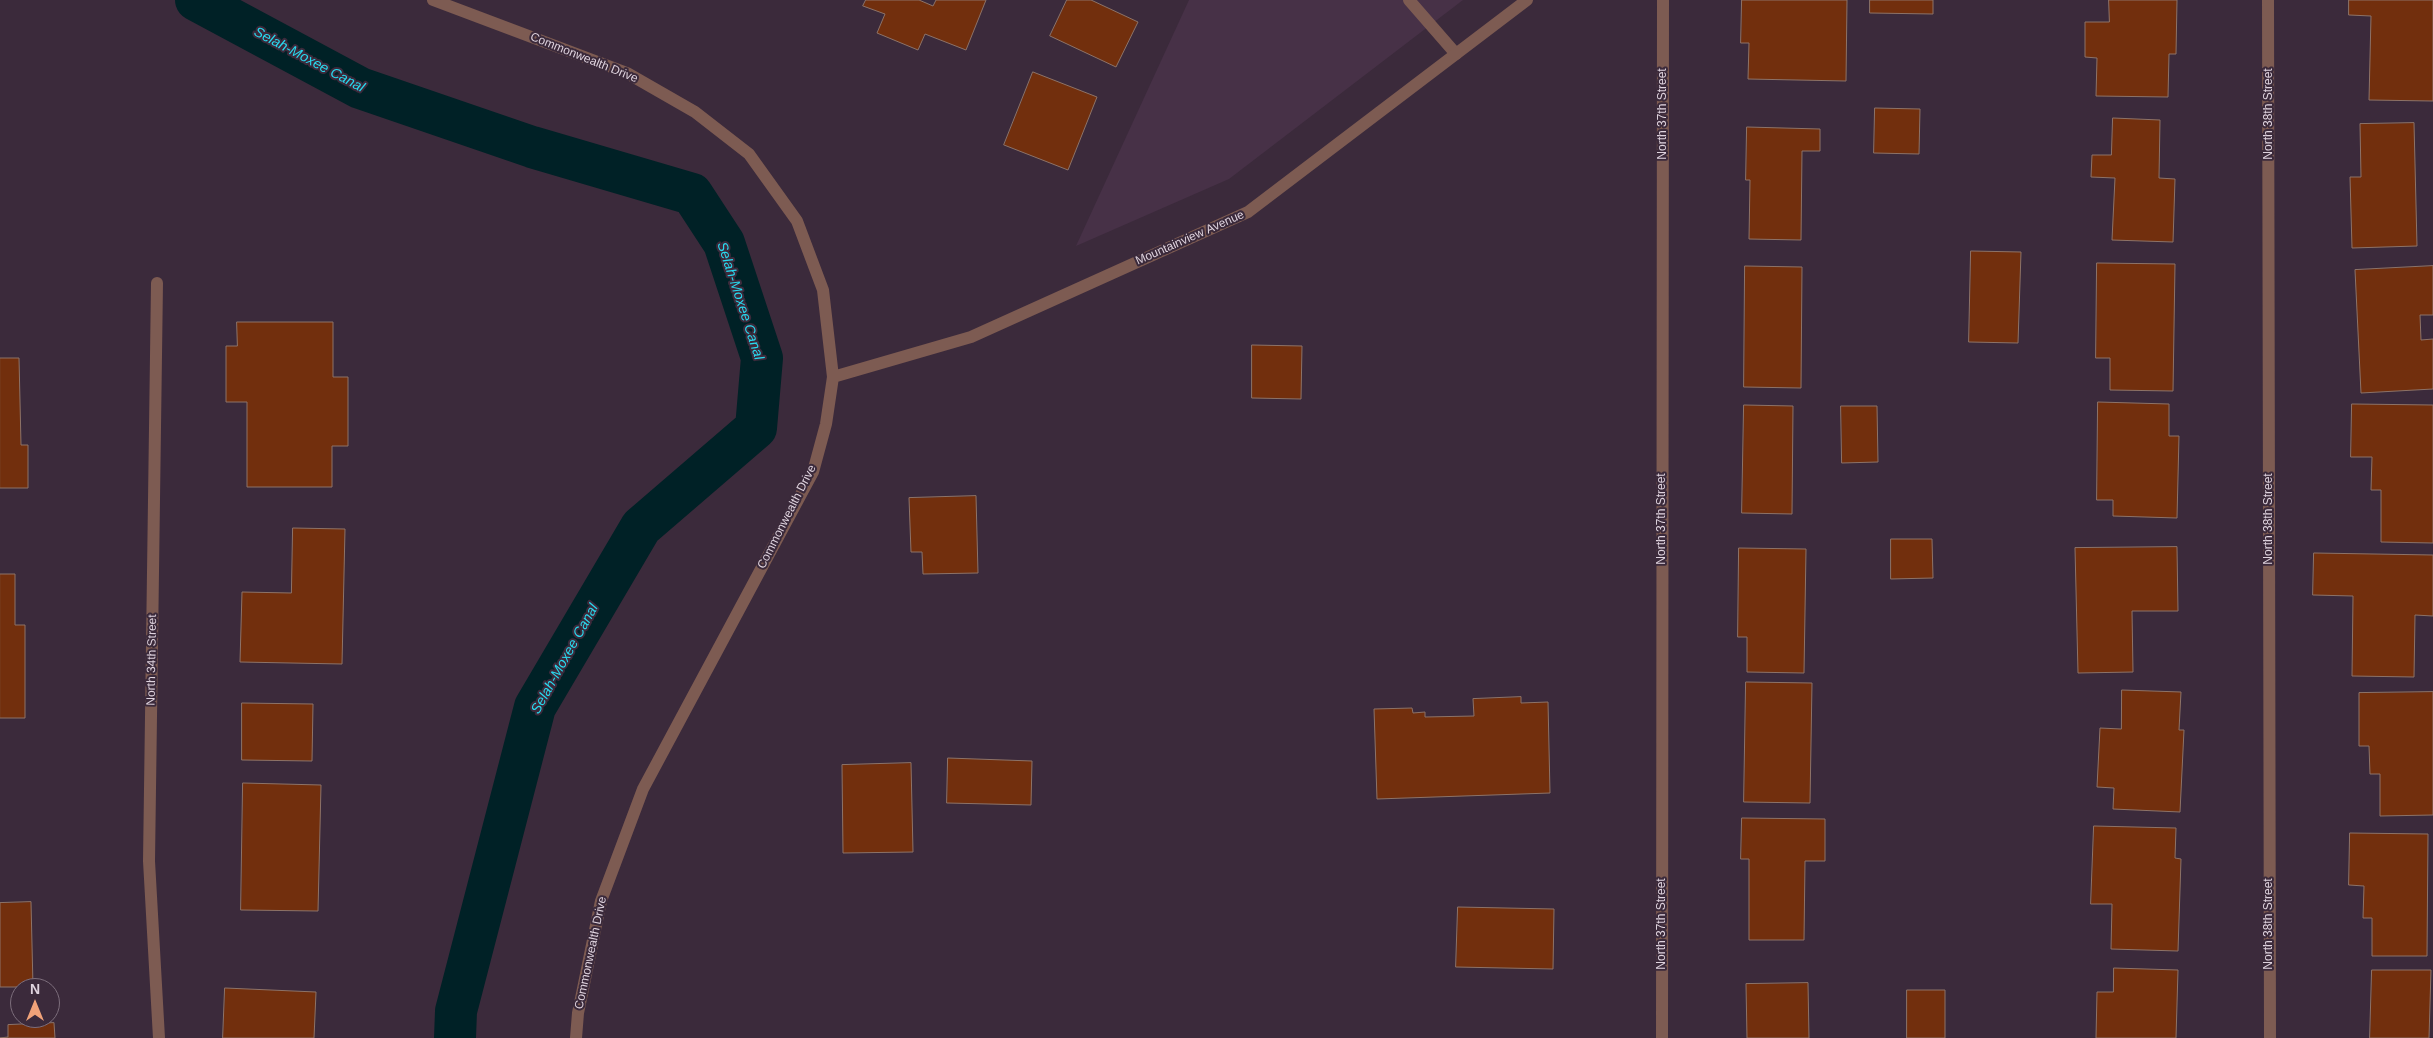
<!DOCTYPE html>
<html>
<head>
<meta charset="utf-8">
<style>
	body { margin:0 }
	#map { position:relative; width:2433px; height:1038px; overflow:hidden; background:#3b2a3b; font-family:Arial,sans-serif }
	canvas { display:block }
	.north { position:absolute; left:10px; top:978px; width:50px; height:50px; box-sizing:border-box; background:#3b2a3b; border:1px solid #7d6e7c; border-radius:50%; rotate:0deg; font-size:14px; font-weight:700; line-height:20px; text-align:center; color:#dfd3de }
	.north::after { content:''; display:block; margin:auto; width:18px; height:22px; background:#f0a279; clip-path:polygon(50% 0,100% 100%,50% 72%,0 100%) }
</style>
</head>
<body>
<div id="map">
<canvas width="2433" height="1038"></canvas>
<div class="north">N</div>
</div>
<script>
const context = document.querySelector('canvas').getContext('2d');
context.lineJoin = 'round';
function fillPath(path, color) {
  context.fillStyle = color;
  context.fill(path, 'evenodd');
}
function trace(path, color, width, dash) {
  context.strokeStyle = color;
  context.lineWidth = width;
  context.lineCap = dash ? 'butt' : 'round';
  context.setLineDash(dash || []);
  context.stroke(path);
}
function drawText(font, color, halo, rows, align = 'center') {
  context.font = font + ' Arial,sans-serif';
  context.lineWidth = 4;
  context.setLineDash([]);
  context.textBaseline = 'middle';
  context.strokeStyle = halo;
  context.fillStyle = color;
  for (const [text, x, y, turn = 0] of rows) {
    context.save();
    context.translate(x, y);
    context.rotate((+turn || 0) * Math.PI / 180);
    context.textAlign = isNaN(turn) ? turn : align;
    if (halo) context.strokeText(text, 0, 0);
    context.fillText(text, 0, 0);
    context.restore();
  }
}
fillPath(new Path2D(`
	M1189 0H1463L1229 179 1076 246Z`), '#473147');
trace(new Path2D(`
	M196 0 360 88 532 147 692 194 724 243 762 358 756 428 641 527 535 707 456 1011 455 1038`), '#002126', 42);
const building = new Path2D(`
	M866 0H919L933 6 936 0H986L966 50 925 34 918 50 877 33 885 14 863 6Z
	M1067 0H1091L1138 22 1116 67 1050 36Z
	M1742 0H1847L1846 81 1748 79 1749 43H1741Z
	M1870 0H1933V14L1870 13Z
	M2109 0H2177L2176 54H2169L2168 97 2096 96 2097 58 2085 57V22H2109Z
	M2349 0H2433V101L2369 100 2371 16 2349 15Z
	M1033 72 1097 97 1068 170 1004 145Z
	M1875 108 1920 109 1919 154 1874 153Z
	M2113 118 2160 120 2159 178 2175 179 2173 242 2112 240 2115 178 2091 177 2092 155H2111Z
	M2414 123 2417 246 2352 248 2350 177H2361L2360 124Z
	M1747 127 1820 129V151H1802L1801 240 1749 239 1750 180H1746Z
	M1971 251 2021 252 2018 343 1969 342Z
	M2097 263 2175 264 2173 391 2110 390V358H2096Z
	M1745 266 1802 267 1801 388 1744 387Z
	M2433 266V315H2420L2421 340 2433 339V389L2361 393 2355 270Z
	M237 322H333V377H348V446H332V487H247V402H226V346H237Z
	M1252 345 1302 346 1301 399 1252 398Z
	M0 358H19L21 445H28V488H0Z
	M2098 402 2169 404V436H2179L2177 518 2113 516V500H2097Z
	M2352 404 2433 405V543L2381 542V490H2371L2372 457H2351Z
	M1744 405 1793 406 1792 514 1742 513Z
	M1841 406H1877L1878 462 1842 463Z
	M976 496 978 573 923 574 922 552H911L909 498Z
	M293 528 345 529 342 664 240 662 242 592 291 593Z
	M1891 539H1932L1933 578 1891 579Z
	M2177 547 2178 611H2132L2133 672 2078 673 2075 548Z
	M1739 548 1806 549 1804 673 1747 672V637H1738Z
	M2314 553 2433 555V616L2415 615 2414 677 2352 676 2353 596 2313 595Z
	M0 574H15V625H25V718H0Z
	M1746 682 1812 683 1810 803 1744 802Z
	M2122 690 2181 692 2179 730H2184L2180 812 2113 809 2114 788 2097 787 2100 728 2121 729Z
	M2433 692V815L2380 816V774H2370L2369 746H2359V693Z
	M1521 697V703L1548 702 1550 793 1377 799 1374 709 1412 708 1413 713 1425 712V717L1474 716 1473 699Z
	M242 703 313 704 312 761 242 760Z
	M948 758 1032 761 1031 805 947 803Z
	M911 763 913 852 843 853 842 765Z
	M243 783 321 785 318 911 241 910Z
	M1742 818 1825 819V861H1805L1804 940H1749V859H1741Z
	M2094 826 2176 828 2175 858 2181 859 2178 951 2111 949 2112 904H2091Z
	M2350 833 2428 834 2427 956H2372V918H2363L2364 886 2349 885Z
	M31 902 33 987H0V903Z
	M1458 907 1554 909 1553 969 1456 967Z
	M2114 968 2178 970 2176 1038H2096L2097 992H2113Z
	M2372 970H2431L2429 1038H2370Z
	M1808 983 1809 1038H1747L1746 984Z
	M225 988 316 992 314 1038H223Z
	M1907 990H1945V1038H1907Z
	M54 1023 55 1038H0L8 1037V1025Z`);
fillPath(building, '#722f0d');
trace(building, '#8d7368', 1);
trace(new Path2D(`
	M1409 0 1456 54`), '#7d5b52', 12);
trace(new Path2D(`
	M433 0 627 73 695 112 749 154 797 221 823 290 833 377 826 424 813 472 643 789 601 901 578 1013 576 1038
	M2268 0 2270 1038
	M157 283 149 861 159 1038
	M833 377 971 337 1248 212 1527 0
	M1662 1038 1663 0`), '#7d5b52', 12);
drawText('12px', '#dfd3de', '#3b2a3b', [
	["Commonwealth Drive",584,58,22],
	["North 37th Street",1663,114,-90],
	["North 38th Street",2269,114,-90],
	["Mountainview Avenue",1190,238,-24],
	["Commonwealth Drive",787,517,-63],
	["North 37th Street",1662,519,-90],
	["North 38th Street",2269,519,-90],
	["North 34th Street",152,660,-89],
	["North 37th Street",1662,924,-90],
	["North 38th Street",2269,924,-90],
	["Commonwealth Drive",591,953,-78]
]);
drawText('italic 14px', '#28daef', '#3b2a3b', [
	["Selah-Moxee Canal",309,60,28],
	["Selah-Moxee Canal",740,301,72],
	["Selah-Moxee Canal",565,659,-61]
]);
</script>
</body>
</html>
